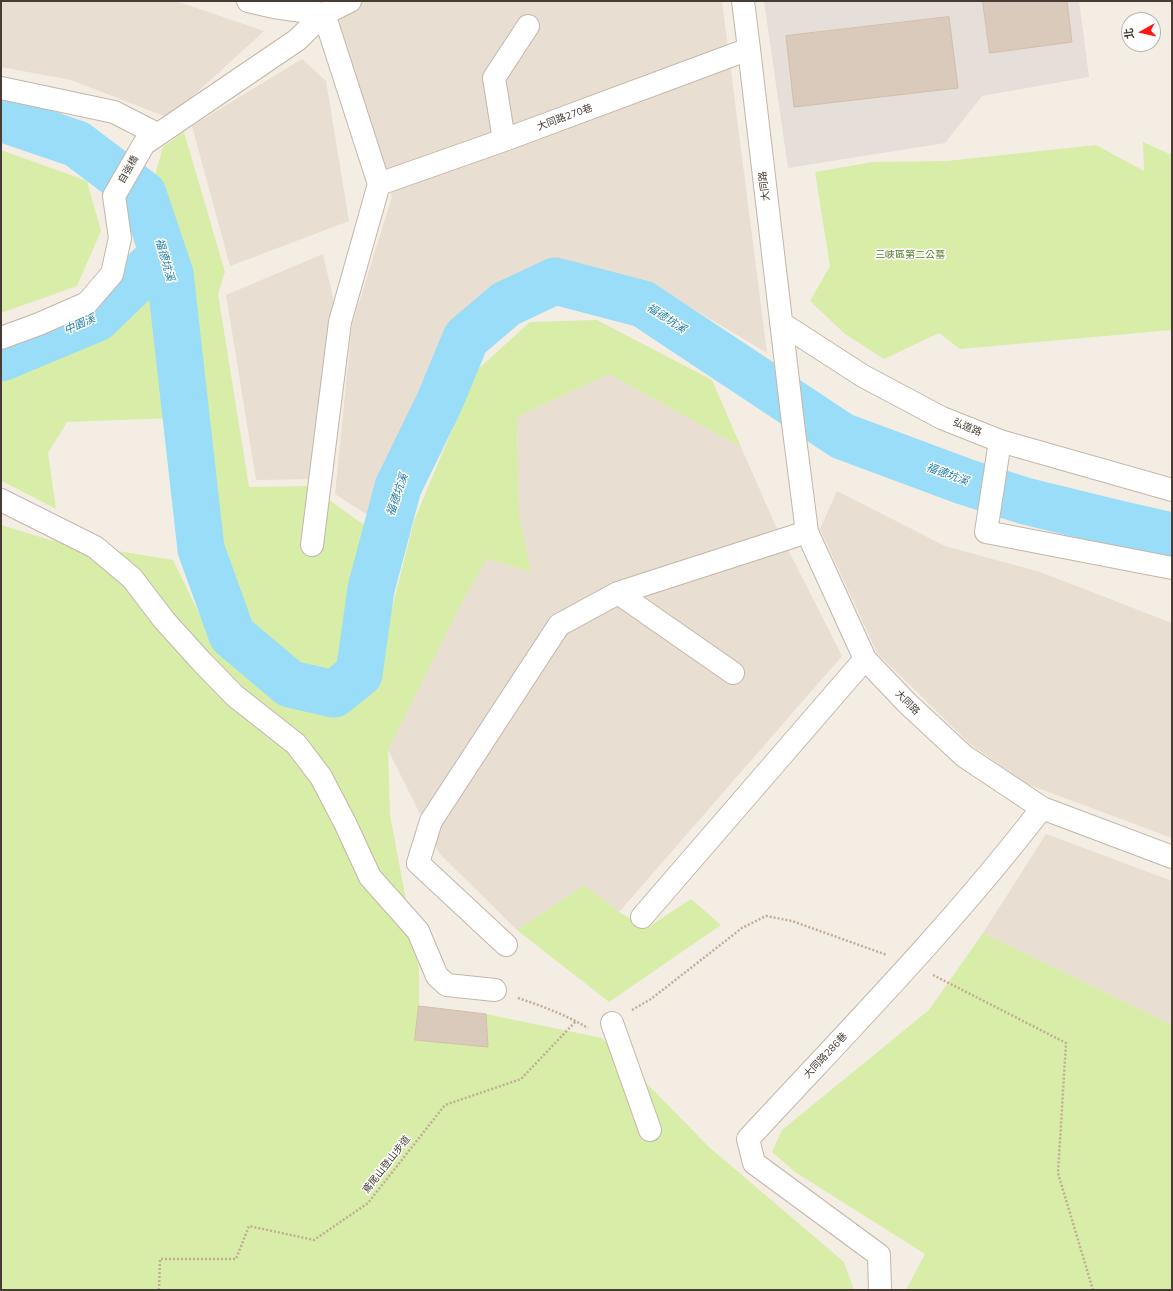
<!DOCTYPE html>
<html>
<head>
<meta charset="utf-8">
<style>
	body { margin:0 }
	#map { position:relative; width:1173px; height:1291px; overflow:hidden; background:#f4ede4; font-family:"Nunito Sans","Noto Sans TC",sans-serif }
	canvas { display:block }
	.frame { position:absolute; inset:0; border:2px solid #473c33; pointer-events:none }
	.north { position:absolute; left:1121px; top:12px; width:40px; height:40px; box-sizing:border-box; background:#fff; border:1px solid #b5b1ad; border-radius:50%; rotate:262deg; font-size:11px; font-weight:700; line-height:16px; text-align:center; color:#473c33 }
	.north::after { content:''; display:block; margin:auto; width:14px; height:18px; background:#ff1510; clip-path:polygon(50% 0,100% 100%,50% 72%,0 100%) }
</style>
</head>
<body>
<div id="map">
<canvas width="1173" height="1291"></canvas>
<div class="frame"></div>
<div class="north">北</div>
</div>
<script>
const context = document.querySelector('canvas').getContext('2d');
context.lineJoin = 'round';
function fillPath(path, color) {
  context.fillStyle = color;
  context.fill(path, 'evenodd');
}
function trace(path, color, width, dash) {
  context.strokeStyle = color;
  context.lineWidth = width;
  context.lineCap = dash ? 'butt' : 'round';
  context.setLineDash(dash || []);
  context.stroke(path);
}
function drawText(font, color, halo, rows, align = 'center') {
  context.font = font + ' "Nunito Sans","Noto Sans TC",sans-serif';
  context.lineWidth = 3;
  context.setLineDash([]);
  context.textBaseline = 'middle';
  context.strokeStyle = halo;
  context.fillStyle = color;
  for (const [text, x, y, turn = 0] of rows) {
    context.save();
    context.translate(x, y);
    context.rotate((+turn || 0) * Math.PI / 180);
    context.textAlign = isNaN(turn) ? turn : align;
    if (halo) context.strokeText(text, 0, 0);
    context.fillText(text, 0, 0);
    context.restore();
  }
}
fillPath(new Path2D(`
	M1 1H176L264 31 169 118 71 80 1 67Z
	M329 1H722L767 353 652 284 549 263 483 298 450 326 387 471 377 521 335 494 352 325 392 197Z
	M302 59 326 81 349 221 230 266 192 126Z
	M323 254 337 315 314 479 256 480 226 295Z
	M609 374 741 447 773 520 842 656 619 912 584 885 517 930 440 854 388 750 461 604 487 559 531 572 519 514 517 417Z
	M837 491 945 546 1040 572 1172 623V838L1027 784 970 744 877 653 820 529Z
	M1046 834 1172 881V1025L983 933Z`), '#e8ded1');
fillPath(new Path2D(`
	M764 1H1079L1089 77 982 96 945 143 788 168Z`), '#e6ded9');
fillPath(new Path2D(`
	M184 132 225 272 218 294 249 487 310 486 375 533 354 591 349 656 327 673 296 665 250 621 219 543 184 272 154 179 163 147Z
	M1143 142 1172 155V330L960 349 939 333 884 359 845 334 810 301 830 266 815 172 873 162 947 161 1096 145 1144 171Z
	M1 150 87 181 101 231 77 286 1 313Z
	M151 290 172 418 67 422 48 453 56 509 4 482H1V379L108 328Z
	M597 320 712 380 741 447 609 374 517 417 519 514 531 572 487 559 461 604 388 750 390 815 419 969V1006L415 1040 488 1047 486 1014 602 1038 709 1147 844 1262 854 1290H1V525L50 540 173 560 210 636 284 701 341 716 374 680 414 521 477 370 530 322Z
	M584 885 619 912 647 928 691 899 721 925 609 1002 517 930Z
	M983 933 1172 1025V1290H906L925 1254 795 1172 772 1152 782 1130 929 1010Z`), '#d7eda8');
trace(new Path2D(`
	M1 118 77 144 143 194 170 274 201 549 232 635 290 684 334 694 359 674 371 589 398 487 439 403 466 338 506 304 555 281 643 304 842 436 963 481 1025 501 1119 524 1172 536
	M1 358 97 318 163 254`), '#99ddf8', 47);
const building = new Path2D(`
	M983 1H1067L1072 42 990 53Z
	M949 17 958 88 794 107 786 36Z
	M419 1006 486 1014 488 1047 415 1040Z`);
fillPath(building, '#dacabb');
trace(building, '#d2beab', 1);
const minor = new Path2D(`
	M248 1 274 7 324 14
	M743 1 749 49 793 423 807 532 865 659 907 703 964 756 1042 808 1172 857
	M1 88 114 112 157 134
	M504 140 494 78 528 26
	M379 184 504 140 749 49
	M781 323 863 376 942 418 1000 441 1172 490
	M1 338 39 324 87 303 112 274 120 238 114 196 144 144 297 40 324 14 350 1
	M1000 441 986 532 1172 568
	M1 500 95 547 132 578 164 620 201 661 235 696 296 744 321 777 345 823 370 877 418 931 437 976 447 985 495 990
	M312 545 340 322 379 184 324 14
	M618 593 733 673
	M642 917 865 659
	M506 945 418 863 431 821 559 625 618 593 807 532
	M612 1023 650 1130
	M880 1290 879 1255 754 1163 748 1139C848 1031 952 925 1042 808`);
trace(minor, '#c3b6a9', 24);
trace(new Path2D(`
	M933 975 1066 1043 1058 1173 1093 1290
	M518 998C542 1006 566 1015 588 1028
	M632 1010 651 999 742 928 766 916 792 921 887 955
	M159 1290 160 1259H236L249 1226 314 1240 368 1203 445 1105 521 1079 576 1021`), '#c4ad95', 2.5, [2, 2]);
trace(minor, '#fff', 22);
drawText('10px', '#473c33', '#fff', [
	["大同路270巷",565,118,-20],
	["自強橋",129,170,-60],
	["大同路",765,186,-97],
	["弘道路",967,428,22],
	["大同路",907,703,45],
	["大同路286巷",826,1056,-47],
	["鳶尾山登山步道",387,1165,-52]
]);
drawText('10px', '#507e21', '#fff', [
	["三峽區第二公墓",910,256]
]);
drawText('italic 11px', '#1f7da3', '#fff', [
	["福德坑溪",164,260,74],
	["福德坑溪",666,319,33],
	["中園溪",80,325,-24],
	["福德坑溪",947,475,20],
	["福德坑溪",398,495,-71]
]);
</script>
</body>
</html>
